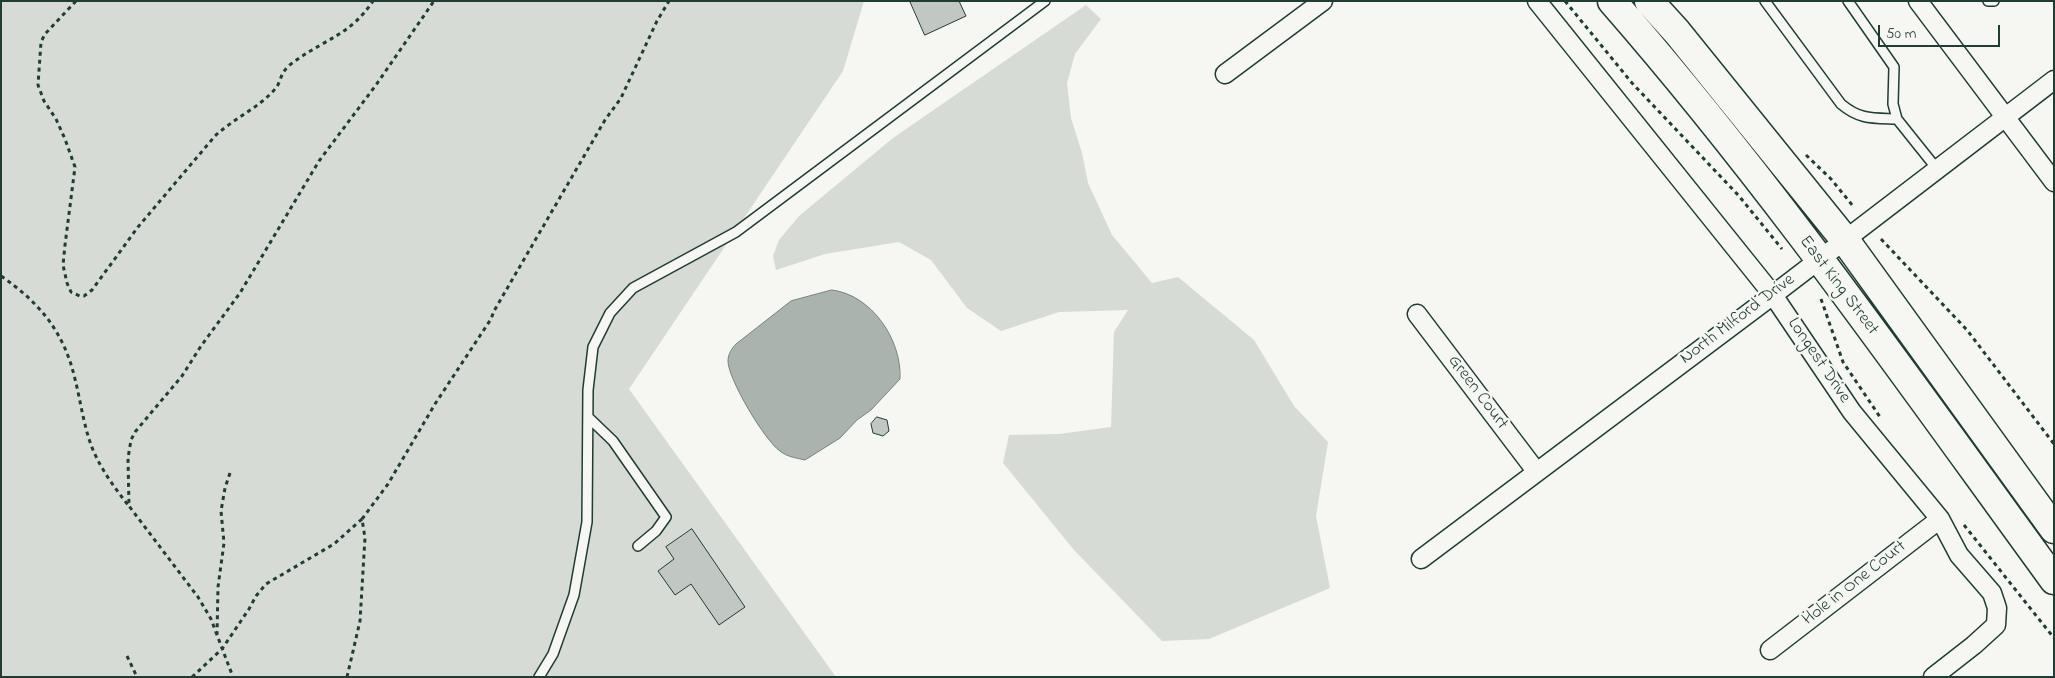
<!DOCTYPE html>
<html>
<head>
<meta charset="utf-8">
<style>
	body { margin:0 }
	#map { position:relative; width:2055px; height:678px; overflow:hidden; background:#f6f6f2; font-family:"Indie Flower",sans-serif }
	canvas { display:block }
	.frame { position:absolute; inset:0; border:2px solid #1f3d34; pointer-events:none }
	.scale { position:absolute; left:1878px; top:25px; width:122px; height:22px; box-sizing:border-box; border:2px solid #1f3d34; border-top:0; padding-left:6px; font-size:15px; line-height:18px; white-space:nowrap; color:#1f3d34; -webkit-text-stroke:4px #f6f6f2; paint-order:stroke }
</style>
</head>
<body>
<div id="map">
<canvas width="2055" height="678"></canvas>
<div class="frame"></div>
<div class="scale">50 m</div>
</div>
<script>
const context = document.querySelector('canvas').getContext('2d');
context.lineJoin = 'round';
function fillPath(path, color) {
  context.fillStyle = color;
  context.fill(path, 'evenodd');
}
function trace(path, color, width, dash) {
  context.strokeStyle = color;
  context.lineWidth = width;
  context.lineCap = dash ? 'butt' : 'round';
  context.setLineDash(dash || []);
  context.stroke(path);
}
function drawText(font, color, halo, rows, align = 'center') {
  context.font = font + ' "Indie Flower",sans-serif';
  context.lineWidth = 5;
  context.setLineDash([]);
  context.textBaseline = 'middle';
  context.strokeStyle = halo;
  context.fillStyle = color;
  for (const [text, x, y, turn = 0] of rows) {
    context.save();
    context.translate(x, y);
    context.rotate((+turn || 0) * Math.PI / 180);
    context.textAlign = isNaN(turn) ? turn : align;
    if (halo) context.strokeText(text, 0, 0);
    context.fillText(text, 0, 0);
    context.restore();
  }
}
fillPath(new Path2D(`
	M1 1H864L843 71 629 389 836 677H1Z
	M1086 5 1101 19 1075 54 1067 83 1071 118 1082 153 1088 183 1112 235 1152 283 1178 277 1254 340 1294 406 1328 442 1316 516 1330 588 1209 639 1162 641 1074 550 1003 463 1009 435 1059 434 1111 427 1114 332 1128 310 1059 312 1001 331 967 308 931 260 899 242 825 254 776 270 773 256 779 240 799 216 893 138Z`), '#d6dbd6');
const water = new Path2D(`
	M832 290C872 295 902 340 900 379L871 410 857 420 840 438 805 460C797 458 787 457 780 451 765 441 728 379 728 361 728 354 732 348 736 344L791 301Z`);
fillPath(water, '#aab3ae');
trace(water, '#72847d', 1);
const building = new Path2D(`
	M910 1H959L966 16 925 35Z
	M877 417 887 420 889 431 883 436 873 433 871 424Z
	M692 529 745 607 719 625 691 584 675 595 658 571 674 559 666 547Z`);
fillPath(building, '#c1c8c3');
trace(building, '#1f3d34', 1);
const service = new Path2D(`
	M1765 1 1841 104C1860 120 1873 118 1897 119L1937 169
	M1848 1 1894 67 1893 104 1897 119
	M1988 1H1994
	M588 417 613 441 666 517 656 531 638 546
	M539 677 553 654 574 595 587 522 588 390 593 347 610 313 633 288 736 232 1045 1`);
const minor = new Path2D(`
	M1537 1 1773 295 1852 412 1940 519 1959 555 1992 593 1997 608 1996 625 1974 645 1933 677
	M1918 1 2054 182
	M1225 74 1323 1
	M1417 314 1536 471
	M1421 559 1773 295 2054 80
	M1770 650 1940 519`);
const primary = new Path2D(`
	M1612 1C1772 184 1911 384 2054 580
	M1649 1 1677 32 1845 240 2054 529`);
trace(service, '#1f3d34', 12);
trace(minor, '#1f3d34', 21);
trace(primary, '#1f3d34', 31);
trace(new Path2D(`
	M76 1 45 34 41 42 38 85 44 101 56 119 65 139 75 167 65 245 63 265 67 283 71 292 80 296H84L92 290 138 227 215 136C233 119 260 107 275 89 279 85 280 79 282 75 285 68 292 63 298 59 328 38 351 34 373 1
	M1565 1 1632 83 1739 196 1782 249
	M1806 155 1831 179 1853 206
	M1881 239 1967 330 2054 444
	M1 276C40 303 64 332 75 379 81 403 84 428 93 450 102 471 115 488 128 505
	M1821 299 1843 362 1880 417
	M230 473 225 488 221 511 224 543 218 587 217 635 233 677
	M362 519 388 484 435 404 491 319 494 311 605 120 621 98 657 21 669 1
	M1964 525 2054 638
	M217 635 211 619 198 597 129 506 128 458 131 440 135 432 182 376 201 346 240 293 319 161 376 85 434 1
	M127 656 137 677
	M192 677 222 649 249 609 256 596 266 584 334 544 362 519 365 538 360 621 347 677`), '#1f3d34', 3, [4, 4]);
trace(service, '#f6f6f2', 9);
trace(minor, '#f6f6f2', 18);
trace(primary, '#f6f6f2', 28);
drawText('18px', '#1f3d34', '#f6f6f2', [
	["East King Street",1838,286,53],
	["North Milford Drive",1738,320,-37],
	["Longest Drive",1818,361,56],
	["Green Court",1477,393,53],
	["Hole in One Court",1855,584,-38]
]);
</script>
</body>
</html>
